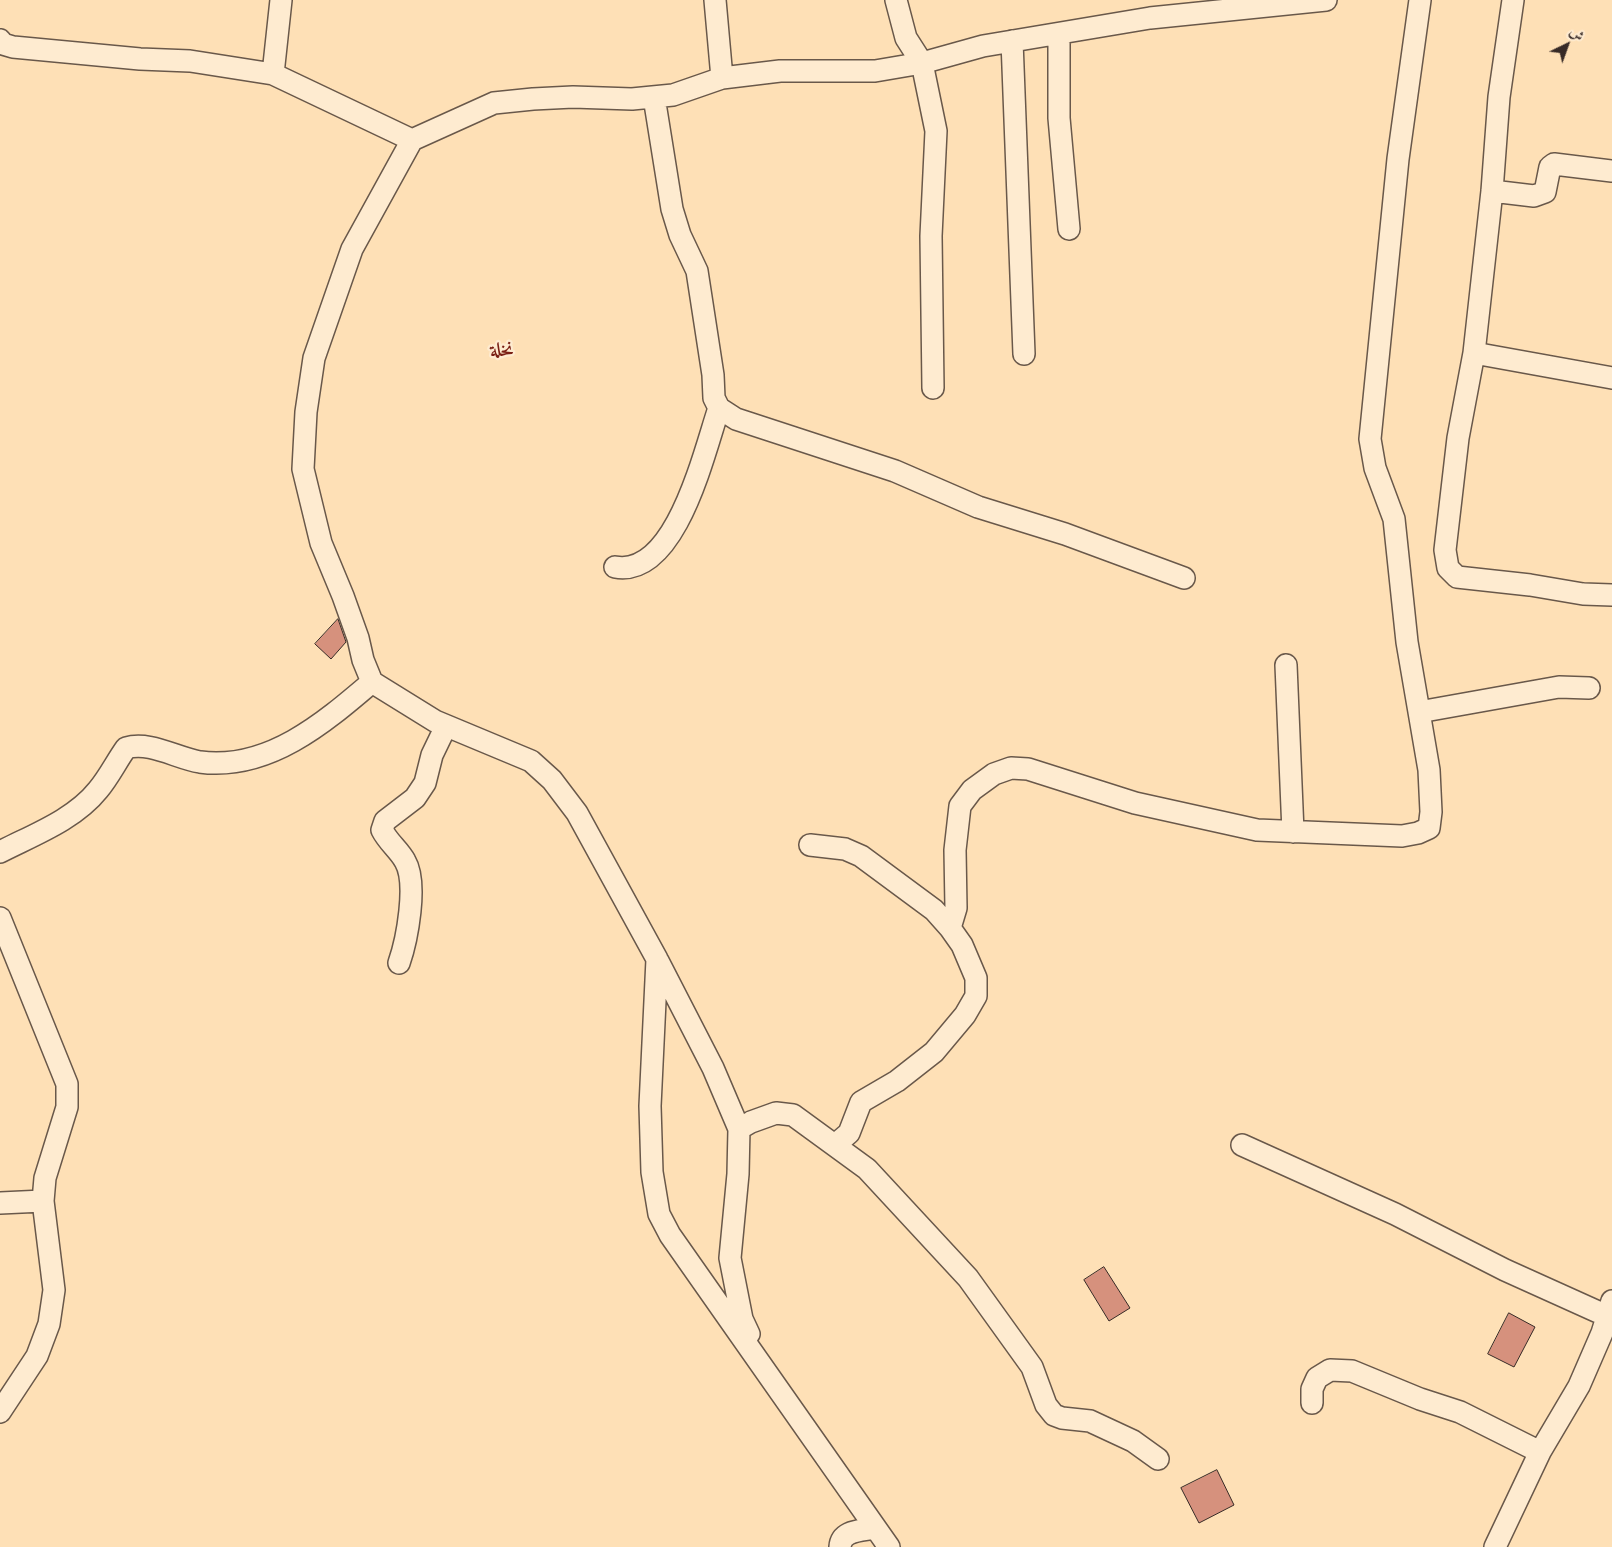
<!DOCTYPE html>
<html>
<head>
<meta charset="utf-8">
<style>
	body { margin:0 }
	#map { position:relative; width:1612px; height:1547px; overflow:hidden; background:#fee0b6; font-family:"EB Garamond",Amiri,serif }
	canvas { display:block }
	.north { position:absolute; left:1542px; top:20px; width:50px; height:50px; -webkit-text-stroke:4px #feebd0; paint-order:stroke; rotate:42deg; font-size:14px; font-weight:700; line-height:20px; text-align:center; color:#372a26 }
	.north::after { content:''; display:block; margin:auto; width:18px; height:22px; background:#372a26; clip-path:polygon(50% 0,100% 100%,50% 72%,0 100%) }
</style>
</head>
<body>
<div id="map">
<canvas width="1612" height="1547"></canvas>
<div class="north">ش</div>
</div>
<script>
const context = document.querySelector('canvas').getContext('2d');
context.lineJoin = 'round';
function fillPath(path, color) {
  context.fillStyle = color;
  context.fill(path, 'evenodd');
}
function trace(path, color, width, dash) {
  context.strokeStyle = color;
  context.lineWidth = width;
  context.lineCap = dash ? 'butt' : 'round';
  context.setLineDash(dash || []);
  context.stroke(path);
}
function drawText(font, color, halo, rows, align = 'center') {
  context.font = font + ' "EB Garamond",Amiri,serif';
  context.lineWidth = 4.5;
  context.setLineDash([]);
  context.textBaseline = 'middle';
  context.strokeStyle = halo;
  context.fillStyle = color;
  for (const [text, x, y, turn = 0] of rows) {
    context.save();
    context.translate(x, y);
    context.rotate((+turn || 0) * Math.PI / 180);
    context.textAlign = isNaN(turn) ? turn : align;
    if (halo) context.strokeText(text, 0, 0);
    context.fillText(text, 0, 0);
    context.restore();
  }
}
const building = new Path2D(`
	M338 619 346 642 331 659 315 644Z
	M1104 1267 1130 1308 1109 1321 1084 1280Z
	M1509 1313 1535 1327 1514 1367 1488 1354Z
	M1217 1470 1234 1505 1199 1523 1181 1488Z`);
fillPath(building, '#d6917d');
trace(building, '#372a26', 1);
const minor = new Path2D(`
	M715 0 722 78
	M896 0 906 38 922 63 936 131 931 236 933 388
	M1513 0 1499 97 1492 191 1474 353 1458 438 1445 550 1448 568 1457 577 1530 585 1583 594 1612 595
	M1059 34V118L1069 229
	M0 40 3 44 13 47 140 59 190 61 273 74 412 140
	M1012 41 1024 354
	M273 74 281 0
	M654 97 672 209 680 235 697 271 713 375 714 398 719 408 736 419 895 471 978 507 1065 534 1184 578
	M1492 191 1534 196 1545 192 1550 167 1554 164 1612 171
	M1474 353 1612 378
	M615 567C676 578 704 452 719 408
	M1286 665 1293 832
	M1419 712 1559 687 1589 688
	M810 845 845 849 861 856 934 910 950 928 962 945 976 978V996L965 1015 934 1052 897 1081 861 1102 849 1133 835 1145
	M0 852C33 835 74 820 98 790 109 777 116 762 126 748 150 741 176 758 200 762 268 771 324 723 372 682
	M0 918 67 1084V1107L45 1178 43 1201 54 1290 49 1324 37 1356 0 1412
	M950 928 956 908 955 850 960 806 972 790 994 774 1011 768 1028 769 1135 803 1257 830 1402 836 1418 833 1429 828 1431 812 1429 770 1407 642 1394 519 1375 468 1370 439 1398 159 1420 0
	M658 961 713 1068 739 1129 738 1174 730 1258 742 1319 749 1334
	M399 963C407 940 418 883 405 861 399 850 388 842 382 830L385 821 415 798 425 783 432 755 446 726
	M739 1129 751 1122 776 1113 793 1115 867 1169 968 1278 1032 1367 1046 1405 1054 1415 1062 1418 1090 1421 1133 1441 1158 1459
	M1242 1145 1395 1214 1505 1270 1607 1316
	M0 1203 43 1201
	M1312 1403V1389L1317 1378 1330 1370 1352 1371 1420 1399 1460 1412 1540 1452
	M840 1547C841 1530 861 1531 875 1528
	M889 1547 670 1235 659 1214 652 1172 650 1106 657 959 577 813 552 780 531 761 435 721 372 682 363 660 358 638 343 596 321 543 303 469 306 412 314 358 352 249 412 140 494 103 533 99 573 97 632 99 673 95 722 78 780 71H875L922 63 983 46 1150 18 1326 0
	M1495 1547 1540 1452 1579 1386 1602 1333 1612 1301`);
trace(minor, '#69584a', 24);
trace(minor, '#feebd0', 21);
drawText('bold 19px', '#7a1f14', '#feebd0', [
	["نخلة",502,351]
]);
</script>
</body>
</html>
